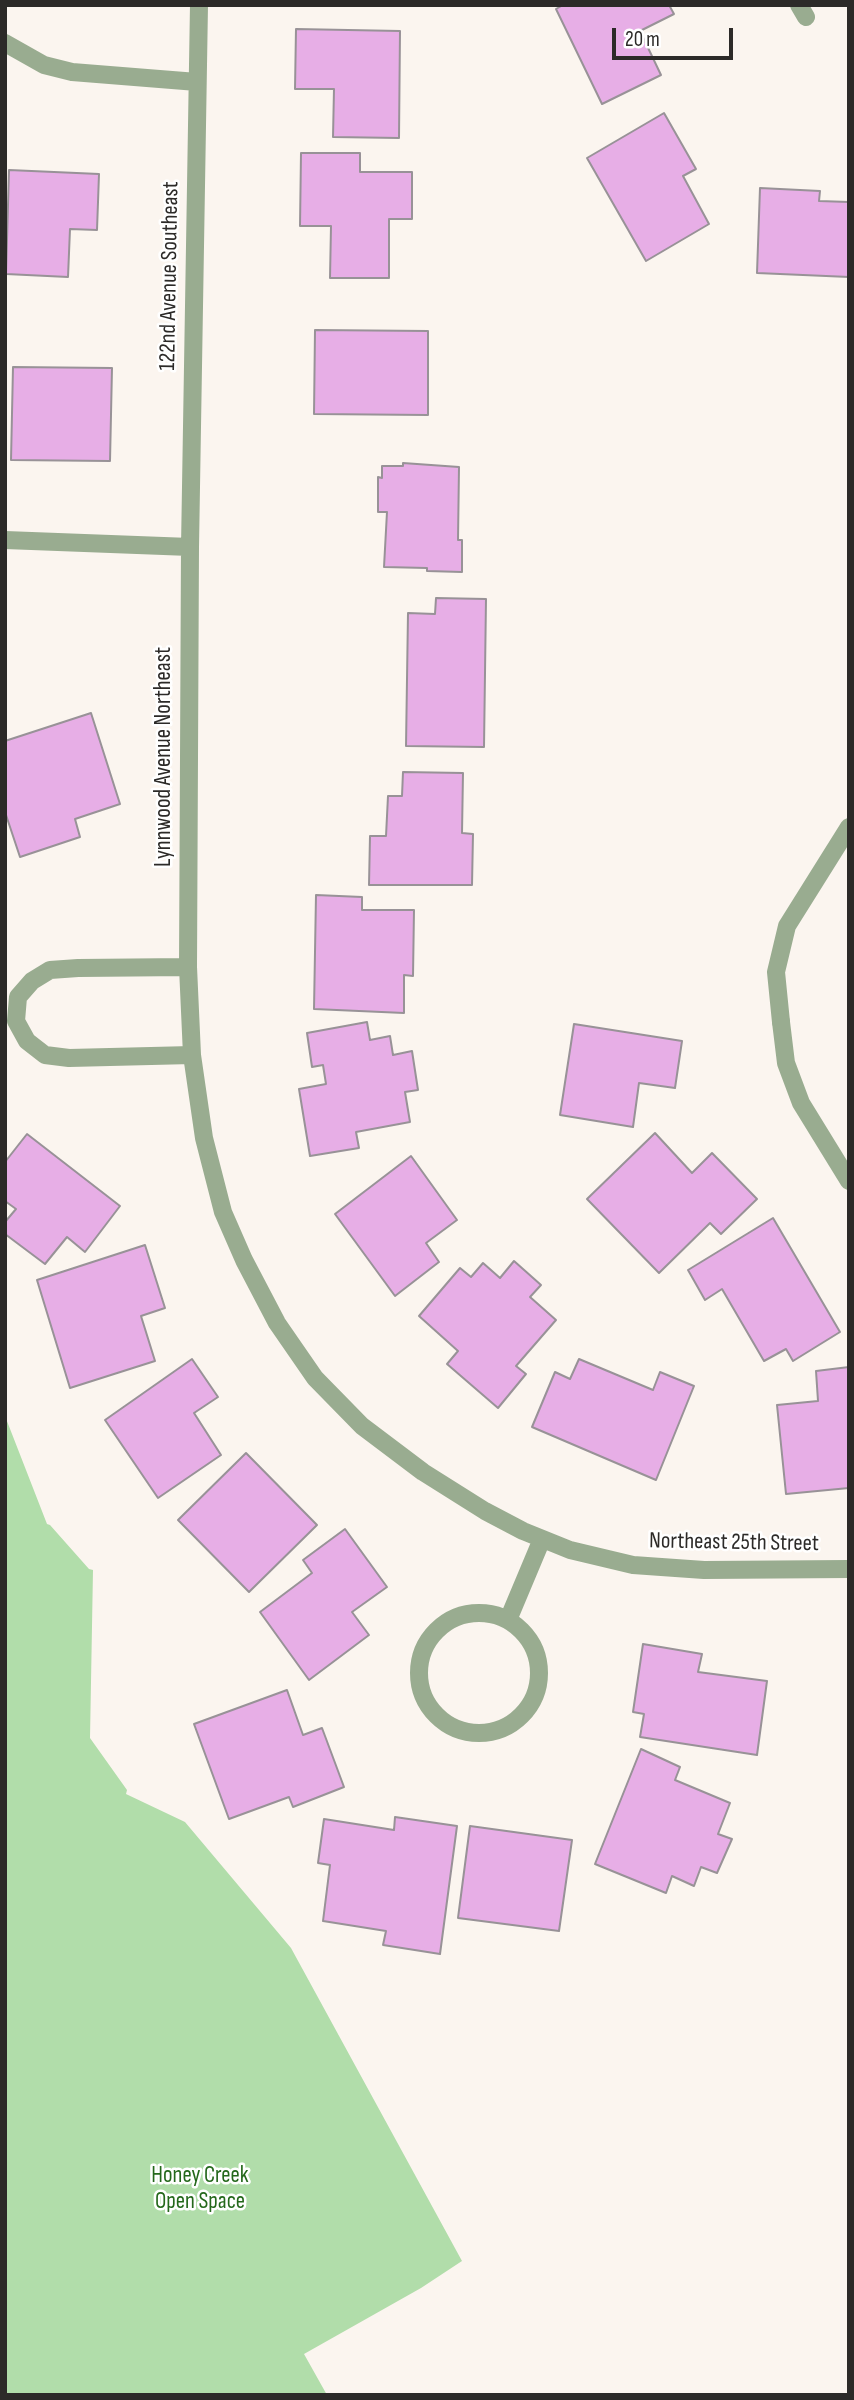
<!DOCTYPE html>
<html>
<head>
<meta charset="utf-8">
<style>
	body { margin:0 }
	#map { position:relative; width:854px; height:2400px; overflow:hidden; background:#fbf5ef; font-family:"Sofia Sans Condensed",sans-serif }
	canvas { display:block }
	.frame { position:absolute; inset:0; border:7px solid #2c2a28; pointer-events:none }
	.scale { position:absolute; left:612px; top:28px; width:121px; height:32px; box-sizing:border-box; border:4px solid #2c2a28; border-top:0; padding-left:9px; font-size:21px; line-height:24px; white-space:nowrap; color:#2c2a28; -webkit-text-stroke:5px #fff; paint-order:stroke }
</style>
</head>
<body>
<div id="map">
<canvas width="854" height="2400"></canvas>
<div class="frame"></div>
<div class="scale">20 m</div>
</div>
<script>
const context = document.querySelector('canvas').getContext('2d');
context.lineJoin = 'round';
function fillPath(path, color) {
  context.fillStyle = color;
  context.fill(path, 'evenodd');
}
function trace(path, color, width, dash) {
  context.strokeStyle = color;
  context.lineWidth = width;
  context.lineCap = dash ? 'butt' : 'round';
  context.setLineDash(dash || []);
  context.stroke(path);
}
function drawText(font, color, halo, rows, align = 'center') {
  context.font = font + ' "Sofia Sans Condensed",sans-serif';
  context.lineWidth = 5;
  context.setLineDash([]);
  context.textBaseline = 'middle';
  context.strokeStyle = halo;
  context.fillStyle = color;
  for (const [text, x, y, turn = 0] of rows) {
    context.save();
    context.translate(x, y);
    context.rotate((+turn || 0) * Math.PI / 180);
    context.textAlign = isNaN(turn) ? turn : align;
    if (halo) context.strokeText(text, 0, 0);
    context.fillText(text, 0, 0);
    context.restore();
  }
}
fillPath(new Path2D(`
	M5 1416 47 1524 50 1525 89 1569 93 1570 90 1738 127 1790 126 1794 185 1822 291 1948 462 2261 421 2288 304 2354 327 2395H5Z`), '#b1ddaa');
const building = new Path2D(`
	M563 5H669L674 14 640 31 661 75 602 104 556 9Z
	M296 29 400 31 399 138 333 137 334 89H295Z
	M664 113 696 169 683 176 709 224 646 261 587 158Z
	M301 153H360V172H412V219H389V278H330L331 226H300Z
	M9 170 99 174 97 230 70 229 68 277 6 274Z
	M760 188 820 191 819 201 849 202V277L757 273Z
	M315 330 428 331V415L314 414Z
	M13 367 112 368 110 461 11 460Z
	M403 463 459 467 458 540H462V572L427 571V568L384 567 387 512H378V477L382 478V466H403Z
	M436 598 486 599 484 747 406 746 408 613 435 614Z
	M91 713 120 804 75 819 80 837 20 857 5 812V741Z
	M403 772 463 773 462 833 473 834 472 885H369L370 836H386L388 796H402Z
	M316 895 362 897V910H414L413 976 404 975V1013L314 1009Z
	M367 1022 370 1040 390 1036 393 1055 412 1051 418 1090 405 1092 410 1122 356 1132 359 1148 310 1156 299 1089 326 1084 323 1065 312 1067 307 1033Z
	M574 1024 682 1041 675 1088 639 1083 633 1127 560 1115Z
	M655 1133 692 1173 712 1153 757 1199 721 1234 710 1223 659 1273 587 1199Z
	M27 1134 120 1206 85 1252 67 1237 45 1264 5 1234V1222L16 1209 5 1201V1162Z
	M411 1156 457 1220 426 1243 439 1262 395 1296 335 1214Z
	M773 1218 840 1332 793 1361 786 1349 764 1361 722 1289 705 1300 688 1270Z
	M145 1245 165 1308 141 1316 155 1361 70 1388 37 1280Z
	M514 1261 541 1285 530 1297 556 1320 516 1366 526 1374 498 1408 447 1364 458 1351 419 1316 460 1268 471 1277 483 1263 500 1278Z
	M192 1359 218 1397 194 1413 221 1455 158 1498 105 1420Z
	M579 1359 653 1390 660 1372 694 1386 656 1480 532 1427 555 1372 570 1379Z
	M849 1367V1488L786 1494 777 1405 818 1401 816 1371Z
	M246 1453 317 1525 249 1592 178 1520Z
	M345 1529 387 1587 352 1612 369 1635 309 1680 260 1612 312 1573 303 1560Z
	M643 1644 702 1654 698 1672 767 1681 757 1755 640 1737 644 1714 633 1712Z
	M287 1690 303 1735 322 1728 344 1787 293 1807 289 1797 229 1819 194 1724Z
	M641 1749 680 1767 675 1780 730 1803 718 1834 732 1839 717 1873 701 1867 694 1886 672 1876 666 1893 595 1864Z
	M395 1817 457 1826 440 1954 383 1945 386 1931 323 1921 330 1865 318 1863 324 1819 394 1830Z
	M470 1826 572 1840 559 1931 458 1918Z`);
fillPath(building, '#e7aee6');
trace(building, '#989297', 2);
trace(new Path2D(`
	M781 1022 776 972 787 926 849 827`), '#99ac90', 18);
trace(new Path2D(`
	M199 5 190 547 188 967 192 1055 204 1138 223 1212 244 1260 277 1323 315 1378 362 1426 423 1472 485 1511 523 1531 570 1550 633 1565 704 1570 849 1569
	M799 5 806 17
	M5 43 44 65 72 72 197 82
	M5 540 190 547
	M188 967 78 968 50 970 32 981 18 997 16 1021 27 1041 45 1055 69 1058 192 1055
	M781 1022 786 1063 801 1103 849 1181
	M419 1673a60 60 0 1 1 120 0a60 60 0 1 1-120 0Z
	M508 1620 542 1539`), '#99ac90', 18);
drawText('23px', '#2c2a28', '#fff', [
	["122nd Avenue Southeast",170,276,-89],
	["Lynnwood Avenue Northeast",164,757,-90],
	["Northeast 25th Street",734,1543,1]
]);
drawText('23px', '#24681b', '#fff', [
	["Honey Creek",200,2176],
	["Open Space",200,2202]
]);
</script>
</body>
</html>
